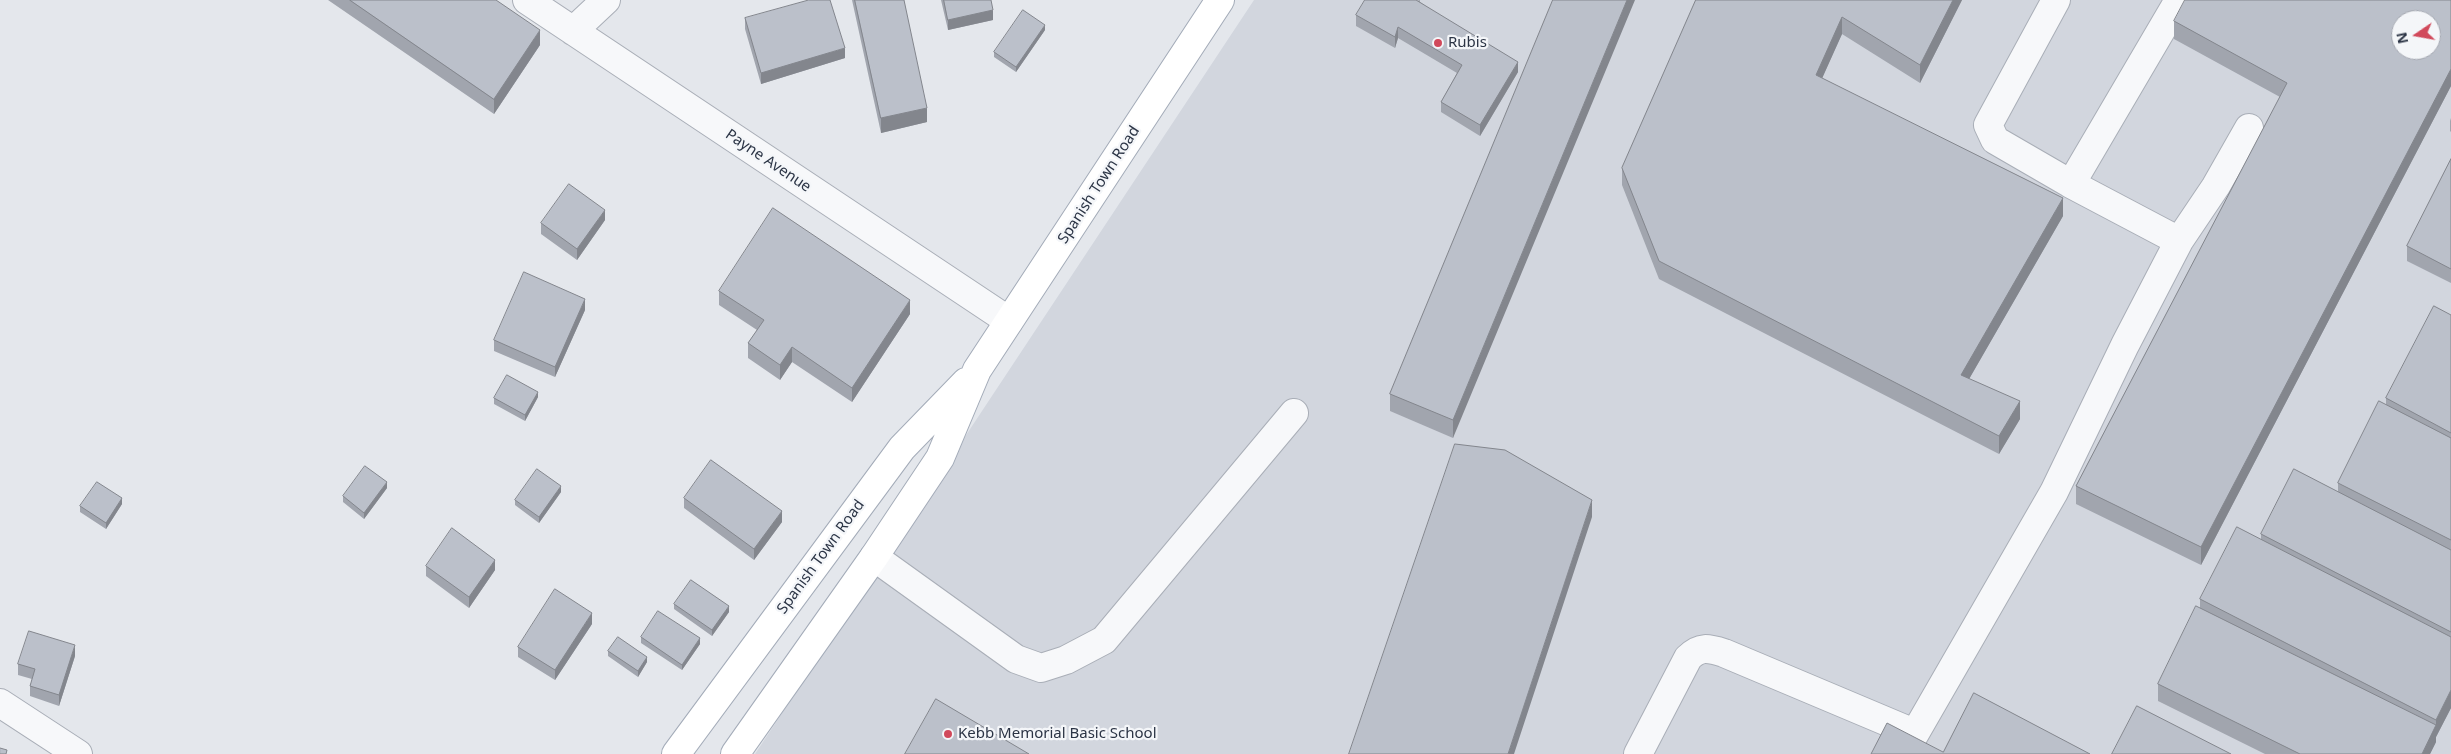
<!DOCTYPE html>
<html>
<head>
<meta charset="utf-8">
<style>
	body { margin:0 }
	#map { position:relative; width:2451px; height:754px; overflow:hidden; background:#e4e7ec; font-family:"Noto Sans",sans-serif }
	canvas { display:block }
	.north { position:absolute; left:2391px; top:10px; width:50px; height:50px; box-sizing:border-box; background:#f4f6f9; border:1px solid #a4a8b1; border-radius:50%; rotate:258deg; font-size:14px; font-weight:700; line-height:20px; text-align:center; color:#2b3445 }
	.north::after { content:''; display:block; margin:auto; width:18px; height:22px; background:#d1495b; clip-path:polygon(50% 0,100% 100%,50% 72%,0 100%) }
</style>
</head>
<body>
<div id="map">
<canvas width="2451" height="754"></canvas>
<div class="north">N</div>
</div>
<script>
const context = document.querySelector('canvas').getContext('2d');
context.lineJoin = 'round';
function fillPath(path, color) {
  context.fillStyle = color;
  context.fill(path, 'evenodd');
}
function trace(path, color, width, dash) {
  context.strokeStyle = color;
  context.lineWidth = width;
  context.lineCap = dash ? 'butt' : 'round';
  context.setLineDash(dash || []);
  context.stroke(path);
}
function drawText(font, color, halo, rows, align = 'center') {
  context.font = font + ' "Noto Sans",sans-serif';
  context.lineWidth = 4.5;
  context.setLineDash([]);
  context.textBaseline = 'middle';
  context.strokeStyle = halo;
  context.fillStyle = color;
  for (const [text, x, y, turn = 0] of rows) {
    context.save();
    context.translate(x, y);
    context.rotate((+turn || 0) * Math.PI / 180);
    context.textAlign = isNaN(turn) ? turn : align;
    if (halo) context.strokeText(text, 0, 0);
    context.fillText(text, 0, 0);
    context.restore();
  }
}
fillPath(new Path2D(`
	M1254 0H2451V754H755ZM2401 20H2431V50H2401Z`), '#d2d6de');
const minor = new Path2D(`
	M527 0 1009 321
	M2056 0 1988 125 1995 140 2071 184
	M573 31 606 0
	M2179 241 2071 184 2179 0
	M874 557 1016 659 1041 668 1066 660 1104 640 1294 413
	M0 703 78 754
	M1906 749 2054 492 2125 345 2179 241 2216 186 2249 128
	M1638 754 1688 658C1700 646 1708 648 1724 653L1914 733`);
const major = new Path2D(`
	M676 754 902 448 966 382
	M735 754 874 557 940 458 977 370 1220 0`);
trace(minor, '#a9aeb7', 30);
trace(major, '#a3abb8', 30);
trace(minor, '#f7f8fa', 28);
trace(major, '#fff', 28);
fillPath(new Path2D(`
	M328 0H496L540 45 494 114Z
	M852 0H904L927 122 881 133Z
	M941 0H991L993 20 948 30Z
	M1420 0V2L1518 72 1480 136 1441 112V102L1457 73 1398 38 1395 48 1356 26V15Z
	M1553 0 1453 438 1390 411V394Z
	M1696 0H1962L1920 83 1842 34 1822 78 2063 216 1969 379 2020 419 1999 454 1659 279 1622 185V168Z
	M2451 0V86L2201 565 2076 504V486L2280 97 2174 39V21Z
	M745 18 845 58 761 84 745 29Z
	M1045 30 1016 72 994 57V52Z
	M2451 118V132L2450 131V121Z
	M2451 159V283L2407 261V246Z
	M605 220 577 260 541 234V223Z
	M719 291 910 314 852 402 792 362 780 380 748 358V343L757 330 719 305Z
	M585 310 555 377 494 351V340Z
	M2451 315V708L2436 737V742L2430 754H2265L2158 701V684L2200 608V599L2261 539V534L2338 492V483L2386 405V398Z
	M538 397 525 421 494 404V398Z
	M387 488 364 519 343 502V496Z
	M561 492 539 523 515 505V500Z
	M684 498 782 522 754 560 684 508Z
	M122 504 106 529 80 512V506Z
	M426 566 495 570 469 608 426 576Z
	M674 604 729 612 712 636 674 609Z
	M592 624 555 680 518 657V647Z
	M641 637 700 644 682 670 641 643Z
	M608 651 647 662 638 677 608 656Z
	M75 656 59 706 30 696V686L32 679 18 675V664Z`), '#a1a5ae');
fillPath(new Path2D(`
	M1627 0H1635L1453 438V420Z
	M1953 0H1962L1920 83V65Z
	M993 10V20L948 30V20Z
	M1842 17V34L1816 92V75Z
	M1045 25V30L1016 72V67Z
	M1398 27V38L1395 48V37Z
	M540 30V45L494 114V99Z
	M845 48V58L761 84V73Z
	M1518 62V72L1480 136V125Z
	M2451 69V86L2201 565V547Z
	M927 108V122L881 133V118Z
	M2063 198V216L1961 393V375Z
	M605 210V220L577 260V249Z
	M585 299V310L555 377V367Z
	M910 300V314L852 402V388Z
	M792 347V362L780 380V365Z
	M538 392V397L525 421V415Z
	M2020 401V419L1999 454V436Z
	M387 482V488L364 519V513Z
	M561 486V492L539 523V517Z
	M122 498V504L106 529V523Z
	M1592 500V517L1514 754H1508Z
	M782 511V522L754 560V549Z
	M495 560V570L469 608V597Z
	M729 606V612L712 636V630Z
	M592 613V624L555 680V670Z
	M700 638V644L682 670V665Z
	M75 645V656L59 706V695Z
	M647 657V662L638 677V671Z
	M2451 690V708L2436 737V720Z
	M2436 725V742L2430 754H2422Z`), '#83868d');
const building = new Path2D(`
	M350 0H496L540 30 494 99Z
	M809 0H830L845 48 761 73 745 18Z
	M855 0H904L927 108 881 118Z
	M944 0H991L993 10 948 20Z
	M1365 0H1416L1518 62 1480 125 1441 102 1462 65 1398 27 1395 37 1356 15Z
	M1553 0H1627L1453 420 1390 394Z
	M1696 0H1953L1920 65 1842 17 1816 75 2063 198 1961 375 2020 401 1999 436 1659 261 1622 168Z
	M2185 0H2451V69L2201 547 2076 486 2287 83 2174 21ZM2401 20H2431V50H2401Z
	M1023 10 1045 25 1016 67 994 52Z
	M2451 159V269L2407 246Z
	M569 184 605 210 577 249 541 223Z
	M773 208 910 300 852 388 792 347 780 365 748 343 764 320 719 291Z
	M524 272 585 299 555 367 494 340Z
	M2434 306 2451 315V433L2386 398Z
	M507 375 538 392 525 415 494 398Z
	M2379 401 2451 438V540L2338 483Z
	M1455 444 1505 450 1592 500 1508 754H1349Z
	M711 460 782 511 754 549 684 498Z
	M365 466 387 482 364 513 343 496Z
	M537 469 561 486 539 517 515 500Z
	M2294 469 2451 550V632L2261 534Z
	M97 482 122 498 106 523 80 506Z
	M2237 527 2451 637V690L2436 720 2200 599Z
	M452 528 495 560 469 597 426 566Z
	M691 580 729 606 712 630 674 604Z
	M555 589 592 613 555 670 518 647Z
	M2196 606 2436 725 2422 754H2300L2158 684Z
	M658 611 700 638 682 665 641 637Z
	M29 631 75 645 59 695 30 686 35 669 18 664Z
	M618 637 647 657 638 671 608 651Z
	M1974 693 2090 754H1871L1887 723 1943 752Z
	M936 699 1029 754H905Z
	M2137 706 2231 754H2112Z
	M0 748 7 750 6 754H0Z`);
fillPath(building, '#bbc0ca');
trace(building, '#83868d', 1);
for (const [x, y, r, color] of [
	[1438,43,5,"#d1495b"],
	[948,734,5,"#d1495b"]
]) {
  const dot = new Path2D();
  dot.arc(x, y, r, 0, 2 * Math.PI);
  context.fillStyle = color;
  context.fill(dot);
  trace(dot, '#f4f6f9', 2);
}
drawText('15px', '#2b3445', '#f4f6f9', [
	["Rubis",1448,43],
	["Kebb Memorial Basic School",958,734]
], 'left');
drawText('15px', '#2b3445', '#f4f6f9', [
	["Payne Avenue",768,161,34],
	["Spanish Town Road",1099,185,-57],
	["Spanish Town Road",821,557,-54]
]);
</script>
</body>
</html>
